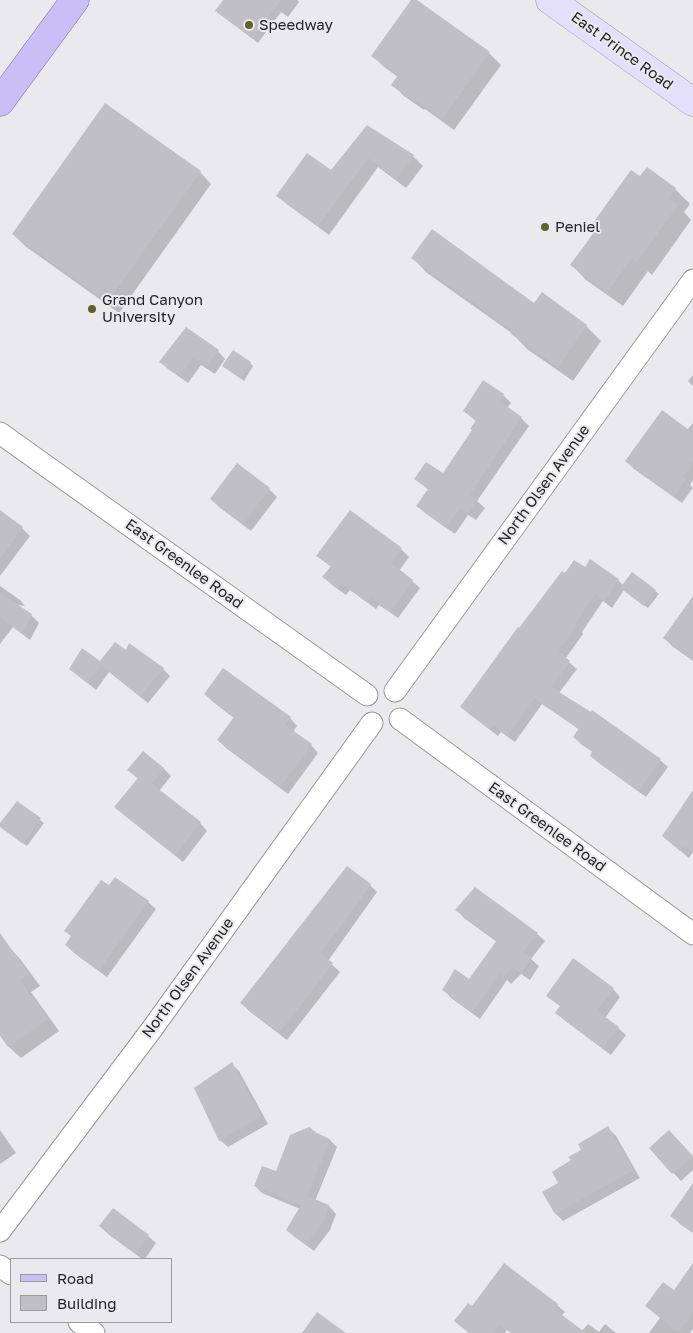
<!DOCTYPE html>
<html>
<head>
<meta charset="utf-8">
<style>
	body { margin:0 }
	#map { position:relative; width:693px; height:1333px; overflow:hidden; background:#eaeaee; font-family:"Golos Text",sans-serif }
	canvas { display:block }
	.legend { position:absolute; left:10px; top:1258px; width:162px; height:65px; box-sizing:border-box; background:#eaeaee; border:1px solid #9b9b9e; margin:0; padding:6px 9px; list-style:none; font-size:15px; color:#242425 }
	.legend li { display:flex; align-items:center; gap:10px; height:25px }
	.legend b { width:25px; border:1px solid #9b9b9e }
</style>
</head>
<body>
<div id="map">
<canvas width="693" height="1333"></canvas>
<ul class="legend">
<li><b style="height:6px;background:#c9bff6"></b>Road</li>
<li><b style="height:14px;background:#c0c0c4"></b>Building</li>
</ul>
</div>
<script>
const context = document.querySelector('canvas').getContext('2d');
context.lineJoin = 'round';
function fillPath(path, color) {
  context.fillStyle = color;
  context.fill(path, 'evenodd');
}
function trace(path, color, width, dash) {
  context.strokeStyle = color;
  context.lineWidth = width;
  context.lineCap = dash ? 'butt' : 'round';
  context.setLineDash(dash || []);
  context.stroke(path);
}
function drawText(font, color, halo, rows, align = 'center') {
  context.font = font + ' "Golos Text",sans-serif';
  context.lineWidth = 4;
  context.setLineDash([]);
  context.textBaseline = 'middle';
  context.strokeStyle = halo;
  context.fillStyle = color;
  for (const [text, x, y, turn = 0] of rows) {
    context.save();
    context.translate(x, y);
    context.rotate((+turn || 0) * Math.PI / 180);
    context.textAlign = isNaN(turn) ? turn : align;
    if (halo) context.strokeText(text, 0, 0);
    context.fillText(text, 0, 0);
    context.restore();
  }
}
fillPath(new Path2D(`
	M224 0H297L299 2 288 17 281 12 258 43 222 15Z
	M413 0H415L489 53 501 65 454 130 425 109 424 110 404 96 393 85 398 77 384 67 373 56Z
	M367 126 413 156 423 166 406 188 378 167 329 235 288 205 278 196 331 171Z
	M200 172 211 184 119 313 25 246 13 234Z
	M641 178 675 189 690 204 684 212 691 220 652 275 648 271 623 306 586 280 572 265 596 232Z
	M413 258 534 305 542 294 586 326 601 341 573 381 527 349 513 334 427 273Z
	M218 351 225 359 215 374 201 365 188 383 168 369 161 362Z
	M250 363 253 366 244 381 227 369Z
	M693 375V386L688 381Z
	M484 382 503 395 511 403 507 408 521 418 529 426 477 501 485 508 476 520 468 515 455 534 425 513 418 506 429 490 416 479 443 475 473 430 477 422 464 411Z
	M693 423V480L690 485 693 488 682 503 634 469 626 461 687 430Z
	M269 489 277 497 251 531 219 507 211 499Z
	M0 512 22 528 30 536 0 576Z
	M401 549 409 557 399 571 412 581 420 588 398 618 379 605 376 609 350 590 346 595 332 585 324 577 331 567 318 556Z
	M590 561 618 580 624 586 655 591 659 594 648 608 624 590 612 608 603 601 582 632 583 634 565 659 577 669 559 693 660 760 668 767 646 797 599 763 591 756 593 752 582 745 574 737 580 730 542 704 515 742 501 732 498 736 469 714 461 706 520 630 566 575 585 569Z
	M0 586 20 600 25 606 14 604 31 615 39 623 30 640 13 627 0 644Z
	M693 602V661L672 646 664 638Z
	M126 652 163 669 170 676 148 703 109 672 96 690 71 669 101 662Z
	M205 694 290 718 297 726 293 732 311 745 318 753 288 794 226 748 218 740 234 718 213 702Z
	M163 768 171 776 159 791 200 823 207 831 183 862 124 815 116 807 138 779 129 770Z
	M693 792V852L689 858 663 836Z
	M17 803 44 823 27 846 0 826Z
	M370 885 377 892 328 961 340 972 287 1040 249 1011 242 1003Z
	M109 887 148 902 156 909 107 977 74 953 66 945Z
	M457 910 537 934 545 941 531 959 539 966 530 980 521 974 511 984 507 980 480 1019 451 998 444 990 469 981 497 942 464 918Z
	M10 948 21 960 40 986 31 992 59 1031 21 1058 9 1047 0 1034V955Z
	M613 989 620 997 605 1018 618 1028 626 1035 611 1055 564 1020 557 1012 561 1007 548 996Z
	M231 1063 239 1071 268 1124 228 1147 220 1140Z
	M608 1128 616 1136 640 1178 563 1221 556 1214 544 1193 560 1184 573 1161Z
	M0 1130 16 1153 0 1164Z
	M317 1134 330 1140 337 1147 315 1201 329 1206 336 1214 330 1230 314 1251 295 1237 287 1230 300 1209 262 1193 255 1186 276 1173Z
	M677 1140 693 1157V1170L681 1181 651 1149Z
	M693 1194V1233L680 1224 672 1216Z
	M100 1226 148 1236 156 1243 145 1259H142L108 1234Z
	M693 1266V1329L690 1333H649L660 1318 646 1306 674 1291Z
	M557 1305 565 1312 561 1316 582 1331 588 1324 599 1332 605 1324 616 1333H511L507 1330 505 1333H469L455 1321 472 1308Z`), '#0003');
fillPath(new Path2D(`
	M223 0H281L253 39 215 11Z
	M411 0H417L490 52 442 119 413 98 412 100 391 85 398 75 371 56Z
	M105 103 201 171 107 302 12 234Z
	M367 125 414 155 396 179 368 158 318 226 276 196 307 153 331 170Z
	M647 167 676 188 669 198 678 205 637 261 632 258 607 292 570 265 595 231 590 227 631 170 640 176Z
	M432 229 534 303 542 292 587 325 558 367 511 334 513 331 411 258Z
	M186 327 219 350 206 367 193 358 180 376 159 362Z
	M233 350 251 362 240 378 222 366Z
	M483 380 504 394 499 401 522 417 470 494 478 500 468 514 460 508 446 528 416 506 428 489 414 479 426 462 443 473 472 430 470 429 476 420 463 411Z
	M662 410 693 433V462L683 477 686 479 674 497 625 461Z
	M237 463 270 488 243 524 210 499Z
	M0 510 23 527 0 558Z
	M350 510 402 548 391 563 413 580 390 612 371 598 368 602 341 583 338 588 322 577 331 566 316 556Z
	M590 559 619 579 604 601 595 594 575 624 577 625 558 651 570 661 551 687 591 712 592 710 661 759 638 791 590 756 592 751 573 737 579 728 534 698 507 736 493 725 490 729 460 707 518 627 519 628 562 571 565 573 574 560 585 567Z
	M632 572 656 590 644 606 620 588Z
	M0 593 32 614 22 633 0 617Z
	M693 596V660L663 638Z
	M115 642 126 650 129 643 164 668 140 696 101 665 87 683 69 669 82 648 100 661Z
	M223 668 291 717 285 725 312 744 280 787 217 740 234 717 204 694Z
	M143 751 164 768 152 784 201 822 175 855 114 807 138 778 127 770Z
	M693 790V851L685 846 680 851 662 836Z
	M17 801 41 818 23 844 0 827V823Z
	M347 866 371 884 320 954 333 963 279 1033 240 1003Z
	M115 877 149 901 99 970 65 945 71 936 64 931 101 880 109 885Z
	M475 887 538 933 523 952 532 957 521 974 512 967 503 977 499 974 472 1012 442 990 455 969 469 979 497 940 455 910Z
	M0 933 29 974 20 980 48 1019 8 1047 0 1036Z
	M573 958 614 988 597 1011 619 1027 603 1048 555 1013 560 1006 546 996Z
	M232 1062 261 1116 219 1141 194 1088Z
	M608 1126 633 1170 555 1214 542 1192 558 1183 552 1172 571 1160 568 1157 581 1150 578 1144Z
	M309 1127 317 1133 330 1139 307 1196 329 1205 323 1222 306 1245 286 1230 301 1205 254 1186 262 1166 276 1171 290 1135Z
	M669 1130 693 1156 672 1174 649 1148Z
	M693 1183V1232L670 1216Z
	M113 1208 149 1235 136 1254 99 1226Z
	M504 1263 558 1304 554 1309 586 1333H512L499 1324 492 1333H469L454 1321 468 1303 472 1306Z
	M693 1263V1312L679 1332 645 1306 663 1282 674 1290Z
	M317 1312 346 1333H302Z`), '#c0c0c4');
const street = new Path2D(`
	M0 433 367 695
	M395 691 693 280
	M400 719 693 934
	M0 1231 152 1029 372 723
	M0 1266 11 1274
	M79 1322 94 1333`);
const secondary = new Path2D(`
	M550 0 693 102`);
const primary = new Path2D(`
	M0 102 75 0`);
trace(street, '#98979b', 23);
trace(secondary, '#98979b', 29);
trace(primary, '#786da9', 29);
trace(street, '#fff', 21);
trace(secondary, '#e4dffa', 28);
trace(primary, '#c9bff6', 28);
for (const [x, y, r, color] of [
	[249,25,5,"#5e612e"],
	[545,227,5,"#5e612e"],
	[92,309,5,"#5e612e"]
]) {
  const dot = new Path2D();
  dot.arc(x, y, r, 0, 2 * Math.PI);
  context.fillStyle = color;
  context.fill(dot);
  trace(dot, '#eaeaee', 2);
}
drawText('15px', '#242425', '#eaeaee', [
	["Speedway",259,25],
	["Peniel",555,227],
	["Grand Canyon",102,300],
	["University",102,317]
], 'left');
drawText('15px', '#242425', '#eaeaee', [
	["East Prince Road",622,51,36],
	["North Olsen Avenue",544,485,-54],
	["East Greenlee Road",184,564,36],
	["East Greenlee Road",547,827,36],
	["North Olsen Avenue",188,978,-54]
]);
</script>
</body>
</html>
